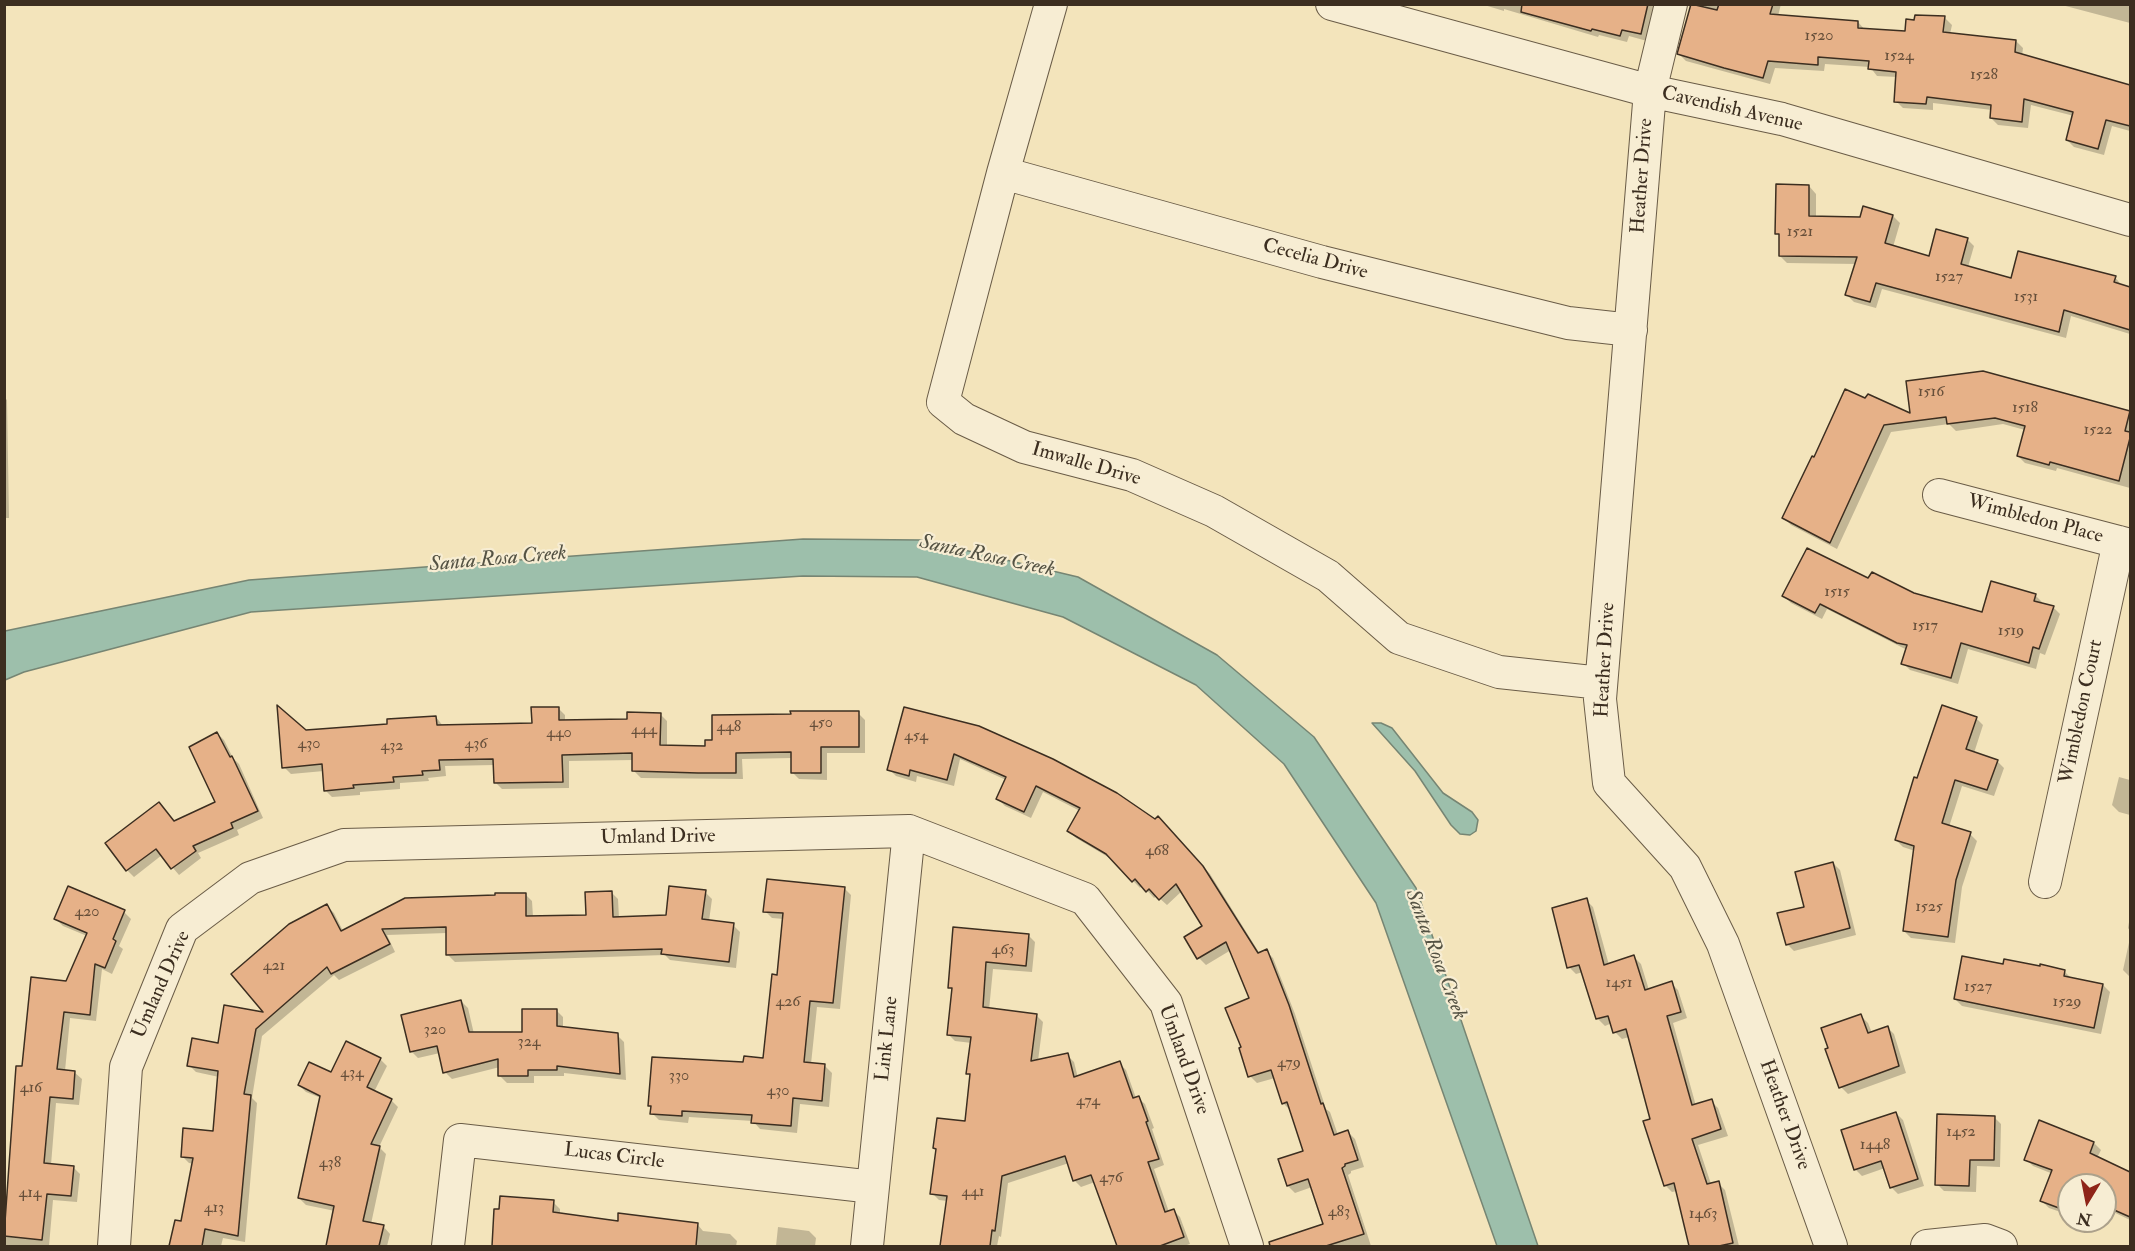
<!DOCTYPE html>
<html>
<head>
<meta charset="utf-8">
<style>
	body { margin:0 }
	#map { position:relative; width:2135px; height:1251px; overflow:hidden; background:#f3e4bb; font-family:"IM FELL Double Pica",serif }
	canvas { display:block }
	.frame { position:absolute; inset:0; border:6px solid #3c2e20; pointer-events:none }
	.north { position:absolute; left:2057px; top:1173px; width:60px; height:60px; box-sizing:border-box; background:#f7edd3; border:2px solid #aca18b; border-radius:50%; rotate:190deg; font-size:16px; font-weight:700; line-height:24px; text-align:center; color:#3c2e20 }
	.north::after { content:''; display:block; margin:auto; width:21px; height:27px; background:#8f2418; clip-path:polygon(50% 0,100% 100%,50% 72%,0 100%) }
</style>
</head>
<body>
<div id="map">
<canvas width="2135" height="1251"></canvas>
<div class="frame"></div>
<div class="north">N</div>
</div>
<script>
const context = document.querySelector('canvas').getContext('2d');
context.lineJoin = 'round';
function fillPath(path, color) {
  context.fillStyle = color;
  context.fill(path, 'evenodd');
}
function trace(path, color, width, dash) {
  context.strokeStyle = color;
  context.lineWidth = width;
  context.lineCap = dash ? 'butt' : 'round';
  context.setLineDash(dash || []);
  context.stroke(path);
}
function drawText(font, color, halo, rows, align = 'center') {
  context.font = font + ' "IM FELL Double Pica",serif';
  context.lineWidth = 4.5;
  context.setLineDash([]);
  context.textBaseline = 'middle';
  context.strokeStyle = halo;
  context.fillStyle = color;
  for (const [text, x, y, turn = 0] of rows) {
    context.save();
    context.translate(x, y);
    context.rotate((+turn || 0) * Math.PI / 180);
    context.textAlign = isNaN(turn) ? turn : align;
    if (halo) context.strokeText(text, 0, 0);
    context.fillText(text, 0, 0);
    context.restore();
  }
}
const water = new Path2D(`
	M803 539 922 540 1078 577 1217 655 1314 737 1416 888 1538 1246H1497L1376 903 1284 764 1196 685 1063 617 917 577 803 576 251 612 24 672 5 680V631L249 580Z
	M1372 723H1381L1392 728 1443 793 1472 812 1478 820 1476 831 1470 835 1460 834 1451 825 1415 771Z`);
fillPath(water, '#9dbfab');
trace(water, '#768573', 1.5);
fillPath(new Path2D(`
	M1481 4H1657L1647 41 1629 36 1627 42 1599 35 1598 37 1504 9V11Z
	M1706 4H1781L1778 16 1858 22 1865 30 1907 33 1945 18 1952 25 1950 34 2016 41 2023 48 2022 56 2130 86V131L2112 126 2104 155 2074 147 2067 140 2074 116 2031 105 2028 128 1998 125 1991 118 1992 110 1933 103V110L1903 108 1896 101 1897 77 1877 76 1870 67 1825 64 1824 71 1775 68 1770 84 1686 61 1679 54Z
	M2058 4H2130V23Z
	M1809 186 1816 194V218H1861L1864 208 1893 216 1900 223 1893 247 1930 258 1967 239 1974 246 1968 267 2012 279 2115 277 2122 286 2130 288V334L2071 316 2066 338 1882 289 1876 308 1854 302 1847 295 1856 264 1787 263 1780 256 1781 237 1777 233Z
	M1846 391 1911 416 2129 412 2130 414V488L2057 468 2056 471 2025 463 2018 456 2025 430 2003 424 1956 431 1949 424 1891 432 1837 549 1791 525 1784 518 1814 459Z
	M4 397 7 400 9 518H4Z
	M1869 580 1983 614 2035 595 2042 602 2041 604 2053 607 2060 614 2045 655 2040 653 2036 669 1968 649 1958 684 1910 670 1903 663 1907 650 1827 609 1822 619 1791 603 1784 596Z
	M558 708 565 715V721L628 720 660 714 667 721V747L707 748 858 713 865 720V753H827V780L799 779 792 772V758L742 759 743 779 641 778 634 771V760L569 761V788L502 789 495 782V765L445 766 446 776 428 778 429 781 400 783V789L360 792V795L332 797 325 790 324 771 291 774 284 767 306 732 389 725 436 717 443 726 533 725Z
	M905 709 1165 825 1210 874 1260 954 1266 951 1273 958 1295 1014 1326 1109 1330 1112 1338 1135 1348 1132 1355 1139 1364 1167 1351 1171V1173L1348 1175 1371 1246H1307L1302 1233 1325 1225 1312 1187 1295 1193 1288 1186 1280 1160 1305 1152 1290 1110 1283 1103 1275 1078 1257 1083 1250 1076 1251 999 1231 950 1206 965 1199 958 1186 938 1204 927 1182 891 1167 905 1157 896 1154 898 1142 885 1140 888 1113 860 1076 838 1069 831 1080 811 1043 792 1031 818 1005 806 998 799 1006 780 960 759 954 786 917 776 916 782 896 776 889 769Z
	M1976 718 1983 725 1974 753 1997 761 2004 768 1994 796 1962 786 1949 827 1970 834 1977 841 1962 887 1955 943 1911 938 1904 931 1915 851 1903 847 1896 840 1918 780Z
	M217 733 224 740 233 758 239 764 263 818 237 830 239 835 198 853 201 858 179 875 162 855 134 877 127 870 159 804 175 822 217 803Z
	M2119 777 2130 780V815L2119 812 2112 805Z
	M1833 863 1840 870 1856 935 1794 951 1787 944Z
	M844 888 851 895 840 1009 817 1007 811 1064 825 1066 832 1073 829 1107 800 1104 797 1133 760 1129 753 1121 689 1117 688 1123 659 1120 652 1113V1108L649 1105 745 1064 765 1060 778 976 784 919 772 918 765 911Z
	M611 892 618 899 619 918 667 916 705 892 712 899 709 921 733 925 740 932 736 968 670 960 665 955 455 962 448 955 447 933 387 935 395 952 339 980 334 975 262 1036 252 1098 257 1103 245 1242 223 1238 221 1246H171L176 1221 182 1223 194 1164 189 1163 182 1156 214 1133 219 1077 196 1072 189 1065 267 1014 327 906 334 913 343 931 525 894 532 901 533 917 588 916Z
	M1586 900 1593 907 1609 965 1634 957 1641 964 1649 990 1671 983 1678 990 1687 1018 1673 1023 1696 1106 1711 1101 1718 1108 1728 1136 1698 1145 1711 1184 1718 1183 1725 1190 1739 1246H1691L1677 1191 1672 1192 1665 1185 1652 1120 1629 1037 1622 1039 1615 1032 1612 1023 1605 1026 1598 1019 1583 972 1576 974 1569 967Z
	M124 912 131 919 119 946 123 949 112 974 102 969 96 1021 70 1018 65 1071 74 1072 82 1079 79 1105 56 1103 51 1165 73 1167 80 1174 77 1202 53 1200 49 1246H4V1231L67 982 87 936 63 926 56 919Z
	M2130 916V931L2128 928Z
	M955 929 1028 935 1035 942 1032 972 993 969 989 1010 1036 1015 1043 1022 1038 1061 1067 1055 1074 1062 1078 1078 1119 1063 1126 1070 1136 1098H1138L1145 1104 1154 1128 1152 1129 1164 1165 1154 1169 1169 1212 1173 1210 1180 1217 1190 1244 1184 1246H1118L1095 1182 1081 1187 1074 1180 1069 1163 1008 1183 1001 1237 999 1236 997 1246H941L947 1201 939 1200 932 1193 966 1123 972 1076 968 1073 972 1043 955 1041 948 1034 953 991 949 987Z
	M2130 938V977L2123 970Z
	M2005 966 2064 971 2072 979 2103 985 2110 992 2101 1034 1962 1006 1955 999Z
	M461 1001 468 1008 474 1034 524 1033 556 1010 563 1017V1028L617 1035 624 1042 626 1080 564 1073V1076H534V1083H507L500 1076V1067L452 1079 445 1072 440 1053 418 1058 411 1051Z
	M1861 1016 1868 1023 1872 1033 1887 1027 1894 1034 1906 1073 1848 1094 1841 1087Z
	M380 1059 387 1066 374 1092 391 1100 398 1107 379 1147 386 1154 371 1224 383 1226 390 1234 387 1246H327L335 1211 306 1205 299 1198 321 1098 306 1092 299 1085Z
	M1896 1113 1903 1120 1924 1186 1898 1194 1891 1187 1885 1168 1862 1176 1855 1169Z
	M1994 1117 2001 1124 2000 1167 1977 1166 1976 1192 1944 1191 1937 1184Z
	M2094 1143 2101 1150 2097 1158 2130 1173V1220L2105 1208V1185H2069V1215L2049 1208 2042 1201 2053 1174 2033 1166 2026 1159Z
	M553 1202 560 1209V1215L619 1223 698 1225 703 1231 730 1234 737 1241 736 1246H493L496 1211Z
	M778 1227 809 1231 816 1238 815 1246H776Z`), '#0003');
const building = new Path2D(`
	M1522 4H1648L1641 34 1622 30 1620 36 1592 29 1591 31 1521 12Z
	M1691 4 1717 10 1719 4H1773L1770 14 1858 21V28L1905 31 1906 19 1914 20 1915 15 1945 16 1943 32 2016 40 2015 52 2130 85V126L2106 120 2098 149 2066 140 2073 112 2024 99 2022 122 1990 118 1991 105 1927 97 1926 104 1894 102 1896 72 1868 69 1869 61 1818 57V65L1768 61 1763 78 1724 68 1677 54Z
	M1776 184 1809 185V216L1860 217 1863 206 1893 215 1885 243 1929 256 1936 229 1968 238 1961 264 2011 278 2018 251 2116 276 2114 282 2130 287V330L2064 310 2059 332 1876 283 1870 302 1845 295 1857 257 1779 256V234H1775Z
	M1983 371 2130 411 2125 431 2130 432V438L2119 481 2050 462 2049 465 2017 456 2025 426 1995 418 1947 424 1946 417 1884 425 1830 543 1782 518 1812 456 1814 457 1845 389 1865 398 1868 394 1910 413 1906 381Z
	M1807 548 1868 578 1872 572 1914 593 1982 612 1991 581 2036 594 2034 601 2054 606 2039 649 2033 647 2029 663 1961 643 1951 678 1901 664 1907 645 1897 643 1820 604 1815 613 1782 596Z
	M277 705 306 730 387 724V719L436 716 437 725 532 723 531 707H559V720L627 719V712L661 713 660 745 705 746V740H712V715L791 714 790 711H859V747H821V773H791V752L736 753V773H698L632 771V753L562 755 563 782 494 783 493 759 439 760 440 770 422 771 423 775 393 777 394 782 353 785 354 788 324 791 322 764 282 768Z
	M1942 705 1977 717 1966 749 1998 760 1987 790 1955 780 1942 823 1971 832 1956 880 1948 937 1903 931 1914 846 1895 840 1914 777 1917 778Z
	M904 707 979 726 1053 759 1117 793 1155 819 1158 816 1203 866 1258 953 1267 949 1289 1005 1321 1104 1323 1103 1334 1135 1348 1130 1358 1160 1345 1164V1166L1342 1168 1364 1234 1326 1246H1270L1269 1242 1323 1224 1308 1179 1287 1186 1278 1159 1303 1151 1287 1102 1282 1104 1271 1070 1248 1077 1239 1048 1241 1047 1225 1008 1249 998 1226 942 1197 959 1184 937 1202 926 1176 884 1159 900 1149 889 1146 892 1135 879 1132 882 1106 854 1067 831 1080 808 1036 786 1024 812 996 799 1006 777 954 754 947 780 910 770 909 776 887 770Z
	M217 732 230 757 232 756 258 811 231 823 233 828 193 846 196 851 171 869 156 849 126 871 105 843 159 802 174 821 215 802 189 747Z
	M1833 862 1850 928 1786 945 1777 913 1804 907 1795 872Z
	M767 879 845 887 833 1003 810 1001 804 1062 825 1064 822 1101 793 1098 791 1126 751 1123 752 1115 682 1111V1116L650 1114 651 1106H648L652 1057 743 1062 744 1056 763 1058 772 974 777 975 783 913 763 912Z
	M68 886 125 910 113 939 116 941 105 968 95 964 90 1015 64 1012 57 1069 75 1071 73 1099 50 1097 44 1163 74 1166 71 1196 47 1194 42 1240 4 1236 16 1066H22L31 977 66 981 87 933 54 919Z
	M669 886 706 890 702 919 734 923 729 962 661 954 662 949 446 955V927L382 929 390 944 331 974 327 967 256 1029 244 1094 251 1095 238 1236 205 1229 202 1246H169L175 1220 181 1221 193 1158 181 1157 183 1128 213 1131 218 1071 187 1066 192 1038 218 1043 224 1005 263 1012 231 974 289 924 327 904 341 931 405 898 495 895V893H526V916L586 915 585 892 612 891 613 917 666 915Z
	M1587 898 1604 965 1634 955 1645 990 1672 981 1681 1012 1667 1016 1692 1105 1712 1099 1721 1129 1692 1139 1707 1184 1719 1181 1733 1243 1719 1246H1689L1674 1183 1664 1186 1643 1121 1650 1119 1626 1029 1613 1033 1608 1016 1596 1019 1579 965 1567 968 1552 908Z
	M953 927 1029 934 1026 966 986 962 983 1007 1037 1014 1031 1061 1068 1053 1074 1077 1120 1061 1133 1098 1139 1096 1148 1121 1146 1122 1159 1159 1148 1162 1165 1212 1174 1209 1184 1237 1160 1246H1117L1091 1175 1073 1181 1065 1156 1002 1176 995 1231 992 1230 990 1246H940L947 1196 930 1194 936 1149 933 1148 937 1118 965 1121 970 1074H966L971 1037 947 1035 952 988H948Z
	M1962 956 2003 964 2004 959 2040 966V964L2065 970 2064 976 2103 984 2094 1028 1954 999Z
	M461 1000 469 1032H522V1009H557V1026L618 1033 620 1074 557 1066V1070H528V1076H498V1059L443 1073 437 1046 410 1052 401 1015Z
	M1861 1014 1868 1033 1888 1026 1899 1066 1839 1088 1825 1049 1828 1048 1821 1028Z
	M346 1041 381 1058 367 1087 392 1099 371 1144 380 1146 363 1221 384 1225 379 1246H326L334 1206 298 1198 320 1096 298 1085 309 1062 331 1072Z
	M1896 1112 1918 1179 1890 1188 1881 1161 1854 1170 1841 1130Z
	M1937 1114 1995 1116 1994 1160H1970L1969 1186 1935 1185Z
	M2039 1120 2094 1142 2090 1153 2130 1172V1217L2105 1206V1185H2069L2067 1211 2040 1201 2052 1170 2024 1160Z
	M500 1196 554 1200 553 1212 618 1221V1213L698 1223 696 1246H492L494 1209H499Z`);
fillPath(building, '#e6b188');
trace(building, '#3c2e20', 1.5);
const minor = new Path2D(`
	M1051 4 1003 173 943 402 964 419 1024 447 1132 475 1214 511 1328 576 1399 638 1499 672 1601 683
	M1332 4 1650 91 1782 119 2130 220
	M1671 4 1650 91 1600 699 1609 783 1685 867 1723 944 1831 1246
	M1003 173 1322 262 1568 323 1631 330
	M1939 495 2130 545
	M2045 882 2119 542
	M114 1246 126 1067 182 929 250 878 344 845 909 831 1085 899 1166 1003 1247 1246
	M448 1246 460 1140 873 1187
	M867 1246 909 831
	M1927 1246 1985 1240 2001 1246`);
trace(minor, '#6a5c47', 34);
trace(minor, '#f7edd3', 32);
drawText('16px', '#664f3a', null, [
	["1520",1819,37],
	["1524",1899,57],
	["1528",1984,76],
	["1521",1800,233],
	["1527",1949,278],
	["1531",2026,298],
	["1516",1931,393],
	["1518",2025,409],
	["1522",2098,431],
	["1515",1837,593],
	["1517",1925,627],
	["1519",2011,632],
	["450",821,724],
	["448",729,728],
	["444",644,731],
	["440",559,734],
	["454",916,737],
	["430",309,745],
	["436",476,745],
	["432",392,747],
	["468",1157,852],
	["1525",1929,908],
	["420",87,913],
	["463",1003,951],
	["421",274,967],
	["1451",1619,984],
	["1527",1978,988],
	["426",788,1003],
	["1529",2067,1003],
	["320",435,1031],
	["324",529,1043],
	["479",1289,1064],
	["434",352,1074],
	["330",679,1077],
	["416",31,1089],
	["430",778,1092],
	["474",1088,1102],
	["1452",1961,1133],
	["1448",1875,1146],
	["438",330,1164],
	["476",1111,1179],
	["441",973,1193],
	["414",30,1194],
	["413",214,1209],
	["483",1339,1213],
	["1463",1703,1215]
]);
drawText('20px', '#3c2e20', '#f7edd3', [
	["Cavendish Avenue",1732,110,13],
	["Heather Drive",1643,176,-86],
	["Cecelia Drive",1315,260,15],
	["Imwalle Drive",1086,465,16],
	["Wimbledon Place",2035,520,15],
	["Heather Drive",1606,660,-87],
	["Wimbledon Court",2082,712,-78],
	["Umland Drive",658,838,-1],
	["Umland Drive",162,985,-66],
	["Link Lane",888,1039,-84],
	["Umland Drive",1183,1060,70],
	["Heather Drive",1784,1115,70],
	["Lucas Circle",614,1157,7]
]);
drawText('italic 21px', '#545243', '#f7edd3', [
	["Santa Rosa Creek",987,557,12],
	["Santa Rosa Creek",498,560,-5],
	["Santa Rosa Creek",1435,955,69]
]);
</script>
</body>
</html>
